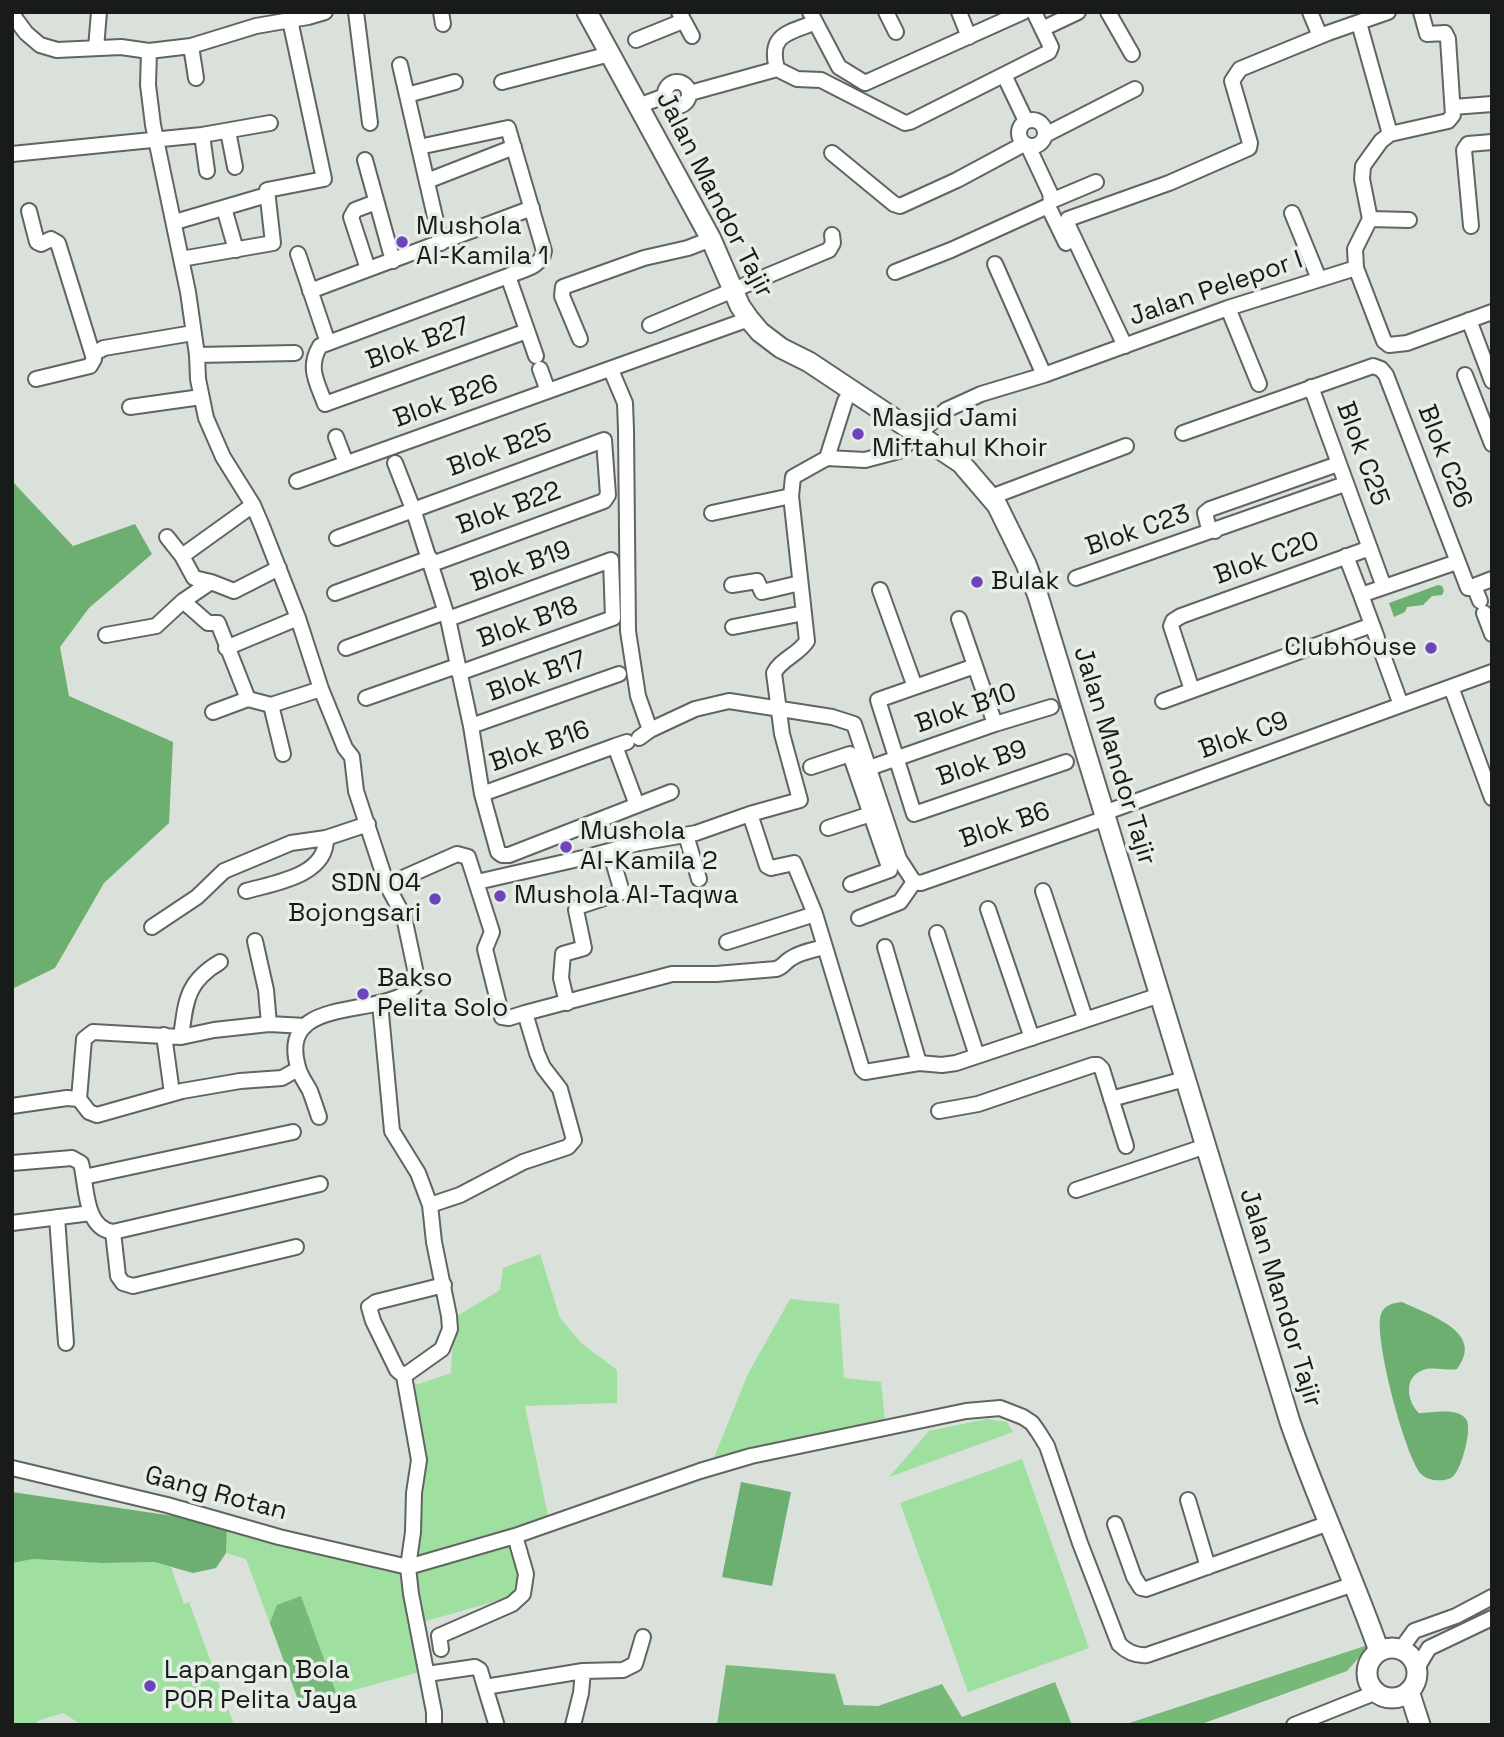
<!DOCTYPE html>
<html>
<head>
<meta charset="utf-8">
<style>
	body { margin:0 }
	#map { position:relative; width:1504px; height:1737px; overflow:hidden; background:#dae1da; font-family:"Space Grotesk",sans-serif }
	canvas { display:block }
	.frame { position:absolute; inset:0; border:14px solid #181b18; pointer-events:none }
</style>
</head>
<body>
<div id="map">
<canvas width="1504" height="1737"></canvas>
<div class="frame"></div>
</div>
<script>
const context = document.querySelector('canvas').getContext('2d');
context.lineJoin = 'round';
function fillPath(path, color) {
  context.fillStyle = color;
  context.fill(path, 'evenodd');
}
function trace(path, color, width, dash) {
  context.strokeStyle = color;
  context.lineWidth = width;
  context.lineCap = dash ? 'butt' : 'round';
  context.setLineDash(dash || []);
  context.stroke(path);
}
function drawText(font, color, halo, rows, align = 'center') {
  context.font = font + ' "Space Grotesk",sans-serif';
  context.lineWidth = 7;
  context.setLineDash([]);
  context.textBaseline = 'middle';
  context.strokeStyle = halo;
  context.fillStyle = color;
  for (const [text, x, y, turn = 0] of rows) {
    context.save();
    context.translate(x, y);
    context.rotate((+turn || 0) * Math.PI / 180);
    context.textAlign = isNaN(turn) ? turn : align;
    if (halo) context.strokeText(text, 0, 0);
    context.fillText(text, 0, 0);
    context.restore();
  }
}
fillPath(new Path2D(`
	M540 1254 560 1318 581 1343 617 1370V1403L525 1406 550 1525 511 1538 523 1576 521 1594 416 1624 423 1671 300 1705 246 1559 226 1553 227 1524 408 1564 415 1493 399 1390 411 1386V1383L419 1384 451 1373 454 1318 500 1290 503 1268Z
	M790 1299 839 1304 844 1378 881 1382 885 1421 855 1432 713 1460 748 1374Z
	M987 1419 1007 1422 1013 1432 889 1477 929 1431Z
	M1022 1459 1089 1648 968 1692 900 1503Z
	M33 1559 102 1563 154 1562 171 1567 184 1604 189 1602 234 1725H82L63 1713 37 1721 36 1725H12V1563Z`), '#9fdfa0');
fillPath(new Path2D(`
	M301 1596 337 1695 300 1705 270 1623 277 1605Z
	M1371 1644 1347 1671 1199 1725H1123Z
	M726 1665 835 1674 844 1705 878 1706 942 1684 962 1717 1055 1682 1072 1725H717Z`), '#76b979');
fillPath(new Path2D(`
	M12 481 73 546 135 524 152 554 89 608 60 647 69 696 173 742 169 823 104 883 55 968 12 989Z
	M1438 585 1442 586 1444 591 1442 595 1432 596 1423 605 1407 607 1405 612 1394 617 1389 603Z
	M1402 1302C1429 1315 1486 1332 1457 1369 1447 1371 1432 1366 1423 1370 1403 1377 1407 1402 1419 1413 1431 1413 1457 1407 1466 1419 1473 1428 1461 1473 1451 1478 1442 1482 1428 1481 1421 1474 1405 1456 1373 1336 1381 1314 1384 1305 1393 1303 1402 1302Z
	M741 1482 791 1492 772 1586 722 1577Z
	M12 1492 227 1524 226 1553 216 1568 193 1573 154 1562 102 1563 33 1559 12 1563Z`), '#6daf70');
const street = new Path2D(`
	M356 12 370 123
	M441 12 443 24
	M679 12 692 36
	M810 12 839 67 865 83 1023 12
	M886 12 896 32
	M959 12 969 37
	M1108 12 1132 54
	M1310 12 1320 36
	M12 14 26 33 40 45 57 50 121 47 149 51 191 46 256 26 308 17 325 12
	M1042 29 1078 12
	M636 40 683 21
	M191 46 196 78
	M96 48 99 12
	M149 51 148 85 153 125 188 292 197 355 198 379 206 418 223 457 253 505 262 526 298 618 321 689 345 748 352 757 356 791 387 885 404 917 415 969 414 987C382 1020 277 993 298 1067 300 1076 306 1083 310 1091 313 1099 316 1108 319 1117
	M400 65 441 243
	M777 69C768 35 787 33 814 23
	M1004 75 1026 121
	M665 94a12 12 0 1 1 24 0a12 12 0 1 1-24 0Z
	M502 82 610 54
	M690 93 777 69 797 79 821 80 905 123 910 122 1049 52 1051 47 1034 12
	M407 95 455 82
	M638 106 665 96
	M1453 107 1492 104
	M1019 133a13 13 0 1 1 26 0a13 13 0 1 1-26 0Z
	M228 131 235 167
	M1390 134 1448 121 1453 115 1448 39 1445 33 1427 34 1421 12
	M202 135 207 171
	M1045 135 1135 89
	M419 147 508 128 544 251C542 267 521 270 508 276L320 346C307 368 317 382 325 404L527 331
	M832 153 894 204 900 206 957 180 1024 144
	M12 154 202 135 270 123
	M365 160 393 261
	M427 181 514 147
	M1051 201 1096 182
	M1048 206 1066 243
	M224 208 236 250
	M29 211 37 242 41 244 51 239 58 243 94 359 90 366 36 379
	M1292 213 1319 279
	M1370 219 1409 220
	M175 222 267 195
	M1471 226 1464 150 1468 144 1492 142
	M298 254 328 343
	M181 259 273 243 267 190 324 179 290 20
	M995 264 1044 375
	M1356 268 1355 249 1370 219 1362 179 1363 166 1381 141 1390 134 1359 23
	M368 269 351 217 355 210 376 202
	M895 272 951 250 1048 206 1051 201 1050 193 1028 146
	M508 276 536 356
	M310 291 532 208
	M1228 308 1259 384
	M1469 320 1492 381
	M650 325 829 250 833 243 832 235
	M580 339 562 296 563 287 644 258 688 248 711 239
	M1125 346 1067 223 1068 219 1169 183 1249 148 1250 143 1232 81 1240 69 1328 33 1388 12
	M93 354 104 348 193 333
	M197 355 295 353
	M540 369 548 391
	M611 370 625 403 626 430 628 631 638 696 650 730 639 738
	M1465 375 1492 444
	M1311 387 1384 587
	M130 407 201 397
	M1183 433 1373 366 1381 369 1386 375 1468 588 1474 586
	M336 437 346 463
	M827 458 845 401 851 391
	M395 463 413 509 448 619 471 726 482 794 498 852 502 855H509L671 792
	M297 481 749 319
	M991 497 1126 446
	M712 513 791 496
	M1215 531 1209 529 1205 513 1210 509 1338 464
	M167 537 182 556
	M337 538 604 440 608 495 604 501 432 564
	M1346 556 1361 595
	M1076 578 1345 484
	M211 582 234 591 279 568
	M732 585 757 581 762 592 800 583
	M880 590 915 687
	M335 593 430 558
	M183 601 208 623H218L248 699
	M1480 601 1474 586 1492 579
	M1484 613 1492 634
	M448 619 611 560 613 618 459 673
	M959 619 995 724
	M733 627 804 613
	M106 635 156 626 183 601 211 582 194 578 182 556 253 505
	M1377 638 1361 595 1457 562
	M226 648 298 618
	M346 648 445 612
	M1381 650 1401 705
	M975 666 878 700 914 814 1066 762
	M1451 687 1492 798
	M1192 690 1171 626 1173 621 1181 616 1370 548
	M366 698 457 666
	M1163 701 1372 625
	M271 705 283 754
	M213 712 248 699 271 705 321 689
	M471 726 619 674
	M650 730 695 709 729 701 832 717 854 724 899 859 914 882 921 883 1106 818
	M627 742 615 746 637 805
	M811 767 850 754 890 870 851 884
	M869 768 995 724 1051 707
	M482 794 615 746
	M1104 813 1492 672
	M750 814 767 866 771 868 794 863 815 914
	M828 828 877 812
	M686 835 699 879
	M477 882 587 857 639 843 696 833 750 814 800 800 782 734 774 673C781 659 798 655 807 641L791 496 793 477 827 458 865 460 899 451 946 410 981 394 1044 375 1228 308 1356 268 1384 341 1389 345 1407 343 1492 312
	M387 885 457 854 468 857 492 932 485 949 502 1017 509 1018 525 1013 537 1053 543 1067 560 1089 574 1140 568 1147 523 1162 460 1195 430 1205
	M246 891C274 883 327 876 326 838L368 824
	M1043 891 1085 1018
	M988 909 1032 1038
	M859 918 900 902 914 882
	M152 927 197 897 224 871 291 843 326 838
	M937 933 977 1056
	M255 941 266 990 269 1024
	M727 942 815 914 862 1069 865 1072 919 1063 942 1065 956 1063 1160 995
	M885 947 919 1063
	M380 1003 392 1131 418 1173 430 1205 434 1242 449 1316 450 1329 442 1349 404 1376 419 1460 414 1493 413 1532 408 1567 411 1594 434 1712V1725
	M567 1003 561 978 563 954 584 948 576 910 580 906 622 892 610 851
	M525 1013 672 974H716L776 969C783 967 784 963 790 959 800 952 813 950 825 947
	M164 1035 172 1093
	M181 1037C186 1001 186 982 220 962
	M79 1099 84 1039 93 1032 181 1037 214 1030 269 1024 305 1026
	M1111 1099 1185 1079
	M12 1106 67 1098 79 1099 89 1112 97 1115 182 1091 240 1081 282 1078 298 1069
	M939 1111 978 1104 1093 1065H1098L1102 1069 1126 1146
	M12 1163 72 1158 81 1163C87 1186 84 1228 113 1232L320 1184
	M84 1177 293 1132
	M1076 1190 1206 1146
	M57 1217 66 1343
	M12 1223 91 1213
	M113 1232 118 1276 123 1283 133 1286 296 1247
	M404 1376 397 1370 373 1321 369 1307 376 1302 444 1285
	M12 1468 167 1505 279 1537 408 1567 515 1536 700 1471 751 1456 966 1411 1000 1408 1023 1417 1032 1423 1039 1433 1047 1446 1080 1543 1119 1644C1127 1652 1136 1656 1147 1655L1351 1585
	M1188 1500 1208 1567
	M1115 1524 1134 1577 1141 1588 1146 1589 1329 1523
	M441 1649 439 1636 512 1604 523 1594 526 1574 515 1536
	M1401 1649 1414 1631 1456 1616 1492 1597
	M1417 1668 1429 1648 1492 1618
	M427 1674 475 1667 480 1670 485 1687 583 1671 623 1670 635 1664 643 1637
	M485 1687 496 1723
	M573 1725 581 1693 583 1671
	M1294 1725 1377 1692`);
const secondary = new Path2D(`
	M587 12 711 239 740 306 749 319 760 332 781 348 809 362 961 463 997 505 1026 564 1038 596 1290 1422C1317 1500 1352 1574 1379 1651
	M1367 1673a25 25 0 1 1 50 0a25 25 0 1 1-50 0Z
	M1409 1691 1420 1725`);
trace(street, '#5f655f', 18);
trace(secondary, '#5f655f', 23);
trace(street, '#fff', 14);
trace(secondary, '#fff', 19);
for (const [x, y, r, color] of [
	[402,242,7,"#6e44bd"],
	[858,434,7,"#6e44bd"],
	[977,582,7,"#6e44bd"],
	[1431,648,7,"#6e44bd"],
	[566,847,7,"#6e44bd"],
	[500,896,7,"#6e44bd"],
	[435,899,7,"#6e44bd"],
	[363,994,7,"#6e44bd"],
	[150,1686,7,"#6e44bd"]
]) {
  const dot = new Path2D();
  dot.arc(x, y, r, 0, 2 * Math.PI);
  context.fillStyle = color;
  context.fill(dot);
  trace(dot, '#e7eee7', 2.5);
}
drawText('26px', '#181b18', '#e7eee7', [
	["Jalan Mandor Tajir",714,195,63],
	["Jalan Pelepor I",1216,289,-19],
	["Blok B27",418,344,-20],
	["Blok B26",446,402,-20],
	["Blok B25",500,451,-20],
	["Blok C25",1362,454,70],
	["Blok C26",1444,457,69],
	["Blok B22",509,509,-20],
	["Blok C23",1138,531,-19],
	["Blok C20",1267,559,-20],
	["Blok B19",521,567,-20],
	["Blok B18",528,623,-20],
	["Blok B17",537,677,-20],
	["Blok B10",966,709,-19],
	["Blok C9",1244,736,-20],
	["Blok B16",540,747,-20],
	["Jalan Mandor Tajir",1114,756,73],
	["Blok B9",982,764,-19],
	["Blok B6",1005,826,-19],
	["Jalan Mandor Tajir",1280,1298,73],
	["Gang Rotan",216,1494,15]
]);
drawText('26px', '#181b18', '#e7eee7', [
	["Mushola",416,227],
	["Al-Kamila 1",416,257],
	["Masjid Jami",872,419],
	["Miftahul Khoir",872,449],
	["Bulak",991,582],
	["Clubhouse",1417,648,"right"],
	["Mushola",580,832],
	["Al-Kamila 2",580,862],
	["SDN 04",421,884,"right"],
	["Bojongsari",421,914,"right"],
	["Mushola Al-Taqwa",514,896],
	["Bakso",377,979],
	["Pelita Solo",377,1009],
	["Lapangan Bola",164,1671],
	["POR Pelita Jaya",164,1701]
], 'left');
</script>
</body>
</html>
